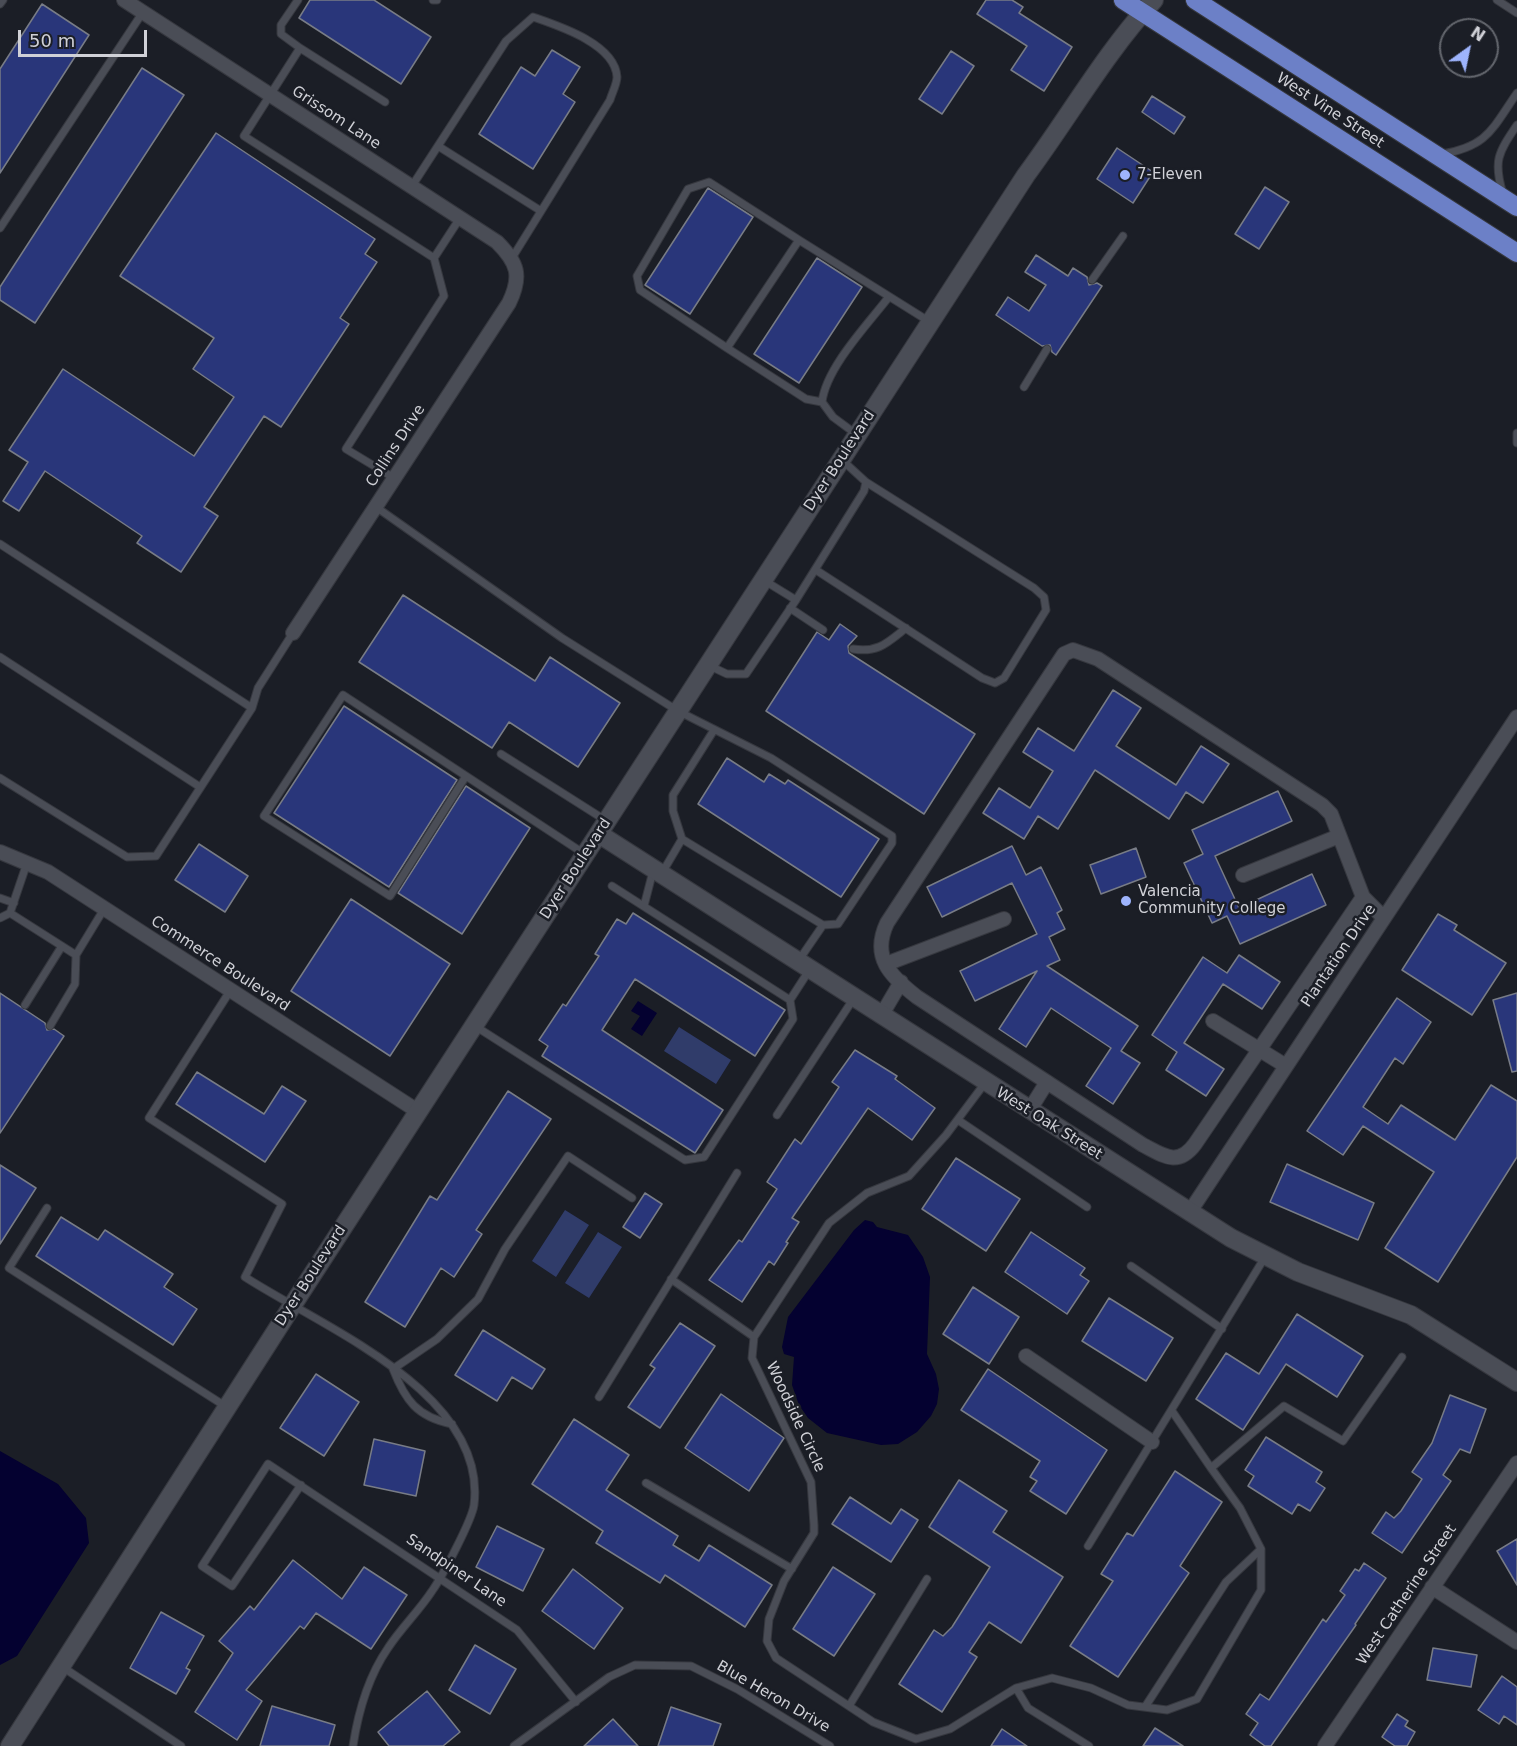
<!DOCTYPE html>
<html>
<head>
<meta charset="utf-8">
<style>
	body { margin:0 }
	#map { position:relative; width:1517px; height:1746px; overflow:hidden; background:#1b1e26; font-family:"DejaVu Sans",sans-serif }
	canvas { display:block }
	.north { position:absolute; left:1439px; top:18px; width:60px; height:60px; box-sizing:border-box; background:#1b1e26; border:2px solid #63666d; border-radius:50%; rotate:33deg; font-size:16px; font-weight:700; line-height:24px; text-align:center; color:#d0d1d7 }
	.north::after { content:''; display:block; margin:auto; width:21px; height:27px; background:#9eb4fd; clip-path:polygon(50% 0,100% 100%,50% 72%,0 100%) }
	.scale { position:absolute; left:18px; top:30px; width:129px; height:27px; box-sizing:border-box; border:3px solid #d0d1d7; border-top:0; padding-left:8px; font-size:18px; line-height:21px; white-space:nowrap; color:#d0d1d7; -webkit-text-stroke:4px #1b1e26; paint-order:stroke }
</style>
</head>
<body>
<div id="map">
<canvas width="1517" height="1746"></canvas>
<div class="north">N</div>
<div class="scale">50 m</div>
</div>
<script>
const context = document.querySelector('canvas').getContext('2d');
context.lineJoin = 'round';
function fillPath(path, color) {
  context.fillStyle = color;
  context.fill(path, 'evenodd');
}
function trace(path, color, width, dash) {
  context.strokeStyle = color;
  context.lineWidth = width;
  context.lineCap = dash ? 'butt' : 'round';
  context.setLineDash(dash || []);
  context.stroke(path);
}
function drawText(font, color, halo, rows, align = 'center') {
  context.font = font + ' "DejaVu Sans",sans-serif';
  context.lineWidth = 5;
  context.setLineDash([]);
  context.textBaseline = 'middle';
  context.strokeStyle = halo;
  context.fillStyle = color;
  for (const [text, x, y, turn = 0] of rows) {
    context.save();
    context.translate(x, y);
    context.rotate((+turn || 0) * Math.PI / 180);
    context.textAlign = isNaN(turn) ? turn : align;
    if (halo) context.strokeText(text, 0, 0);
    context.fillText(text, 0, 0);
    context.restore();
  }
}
fillPath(new Path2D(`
	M679 1027 731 1060 716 1084 664 1051Z
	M565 1210 589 1225 556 1277 532 1261Z
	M598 1232 622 1247 589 1298 565 1283Z`), '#303c6a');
fillPath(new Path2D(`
	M638 1001 657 1013 642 1036 631 1029 640 1016 631 1011Z
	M865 1220 873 1222 877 1227 908 1235 923 1257 930 1277 927 1354 936 1374 939 1389 937 1404 931 1416 917 1432 898 1444 881 1445 827 1433 808 1418 799 1405 792 1385 794 1357 784 1354 782 1347 788 1317 854 1230Z
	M0 1451 58 1484 86 1518 89 1543 17 1656 0 1665Z`), '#040130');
const building = new Path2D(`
	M310 0H374L431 37 401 84 299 18Z
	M986 0H1012L1023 7 1019 13 1072 47 1044 91 1011 70 1027 46 977 14Z
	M42 4 89 35 0 173V69Z
	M552 50 580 67 563 94 575 102 533 169 479 134 521 67 535 76Z
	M951 51 974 66 942 114 919 99Z
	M142 68 184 95 35 323 0 300V287Z
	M1152 96 1185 117 1174 134 1142 112Z
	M216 133 375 239 365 254 377 262 340 318 349 324 281 427 264 416 204 507 218 516 181 572 137 543 142 536 45 471 19 511 3 501 28 462 9 450 63 369 194 456 234 397 193 369 214 338 120 276Z
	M1117 148 1153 172 1133 203 1097 179Z
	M1265 187 1289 202 1259 249 1235 234Z
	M708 188 753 217 690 314 645 285Z
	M1036 255 1068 276 1073 268 1087 277 1089 285 1097 283 1102 286 1056 355 1052 352 1050 345 1042 346 996 315 1008 297 1029 311 1046 285 1025 272Z
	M817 258 862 287 799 383 754 354Z
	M403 595 535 681 550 657 620 703 578 767 509 722 492 748 359 662Z
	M840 624 857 636 848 646 849 653 975 734 924 814 766 711 817 632 829 640Z
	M1113 690 1141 708 1116 746 1176 785 1201 746 1229 764 1203 803 1186 792 1169 819 1095 770 1058 829 1038 816 1024 839 983 813 999 788 1030 808 1053 771 1023 752 1038 728 1074 751Z
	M344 706 457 780 389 887 274 813Z
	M727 758 764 782 769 774 785 784 788 780 879 839 841 897 698 804Z
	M466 786 530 828 462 934 398 893Z
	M1278 791 1292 821 1215 856 1239 908 1312 874 1326 905 1240 944 1227 916 1212 923 1184 863 1203 854 1192 830Z
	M199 844 248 876 225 912 175 880Z
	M1012 846 1026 875 1041 867 1062 910 1057 913 1065 929 1049 937 1060 960 1047 966 1138 1026 1121 1051 1140 1063 1113 1104 1086 1086 1111 1048 1051 1008 1026 1047 999 1029 1037 971 975 1001 960 971 1037 934 1012 883 942 917 927 887Z
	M1136 848 1146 877 1101 894 1090 865Z
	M351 899 450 964 390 1056 291 991Z
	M633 913 785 1010 755 1056 635 979 602 1030 723 1110 695 1153 542 1056 548 1046 539 1040 563 1004 566 1006 599 956 595 954 617 919 626 924Z
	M1438 914 1457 925 1454 930 1506 963 1472 1015 1402 970Z
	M1239 955 1280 982 1262 1009 1223 984 1184 1043 1224 1069 1206 1096 1166 1070 1177 1052 1152 1035 1203 957 1227 973Z
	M0 993 45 1023 47 1030 54 1029 64 1036 0 1133Z
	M1517 993V1071L1512 1072 1493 1000Z
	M1397 998 1431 1022 1403 1064 1395 1058 1363 1107 1388 1124 1401 1105 1455 1140 1491 1085 1517 1101V1157L1438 1282 1385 1248 1434 1172 1363 1126 1343 1155 1307 1131Z
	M855 1050 897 1076 895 1079 935 1108 912 1140 868 1108 792 1218 799 1222 786 1242 788 1243 774 1265 769 1261 742 1302 709 1280 739 1240 742 1242 777 1189 767 1182 795 1139 801 1144 839 1087 832 1082Z
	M197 1072 264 1114 282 1086 306 1101 265 1162 176 1104Z
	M508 1091 551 1119 476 1230 482 1234 454 1277 441 1268 405 1327 365 1302 430 1196 437 1200Z
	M956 1158 1020 1199 986 1251 922 1209Z
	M1287 1164 1374 1203 1358 1240 1270 1202Z
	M0 1165 36 1188 0 1244Z
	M645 1193 662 1204 640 1238 623 1227Z
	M61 1217 98 1240 105 1230 173 1274 164 1287 197 1309 173 1345 36 1256Z
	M1031 1232 1085 1268 1080 1275 1089 1281 1067 1314 1005 1272Z
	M973 1287 1019 1317 989 1364 943 1334Z
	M1109 1298 1173 1338 1146 1381 1082 1341Z
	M1297 1314 1363 1356 1337 1397 1286 1364 1243 1430 1196 1399 1226 1353 1259 1374Z
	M680 1323 715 1346 660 1428 628 1407 655 1368 650 1365Z
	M483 1330 545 1369 532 1389 512 1377 497 1401 455 1375Z
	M988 1369 1107 1450 1066 1514 1030 1491 1037 1481 1030 1477 1040 1461 961 1410Z
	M316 1374 359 1402 324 1456 280 1428Z
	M721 1394 784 1438 749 1491 685 1448Z
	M1450 1395 1486 1409 1470 1453 1460 1449 1443 1475 1451 1481 1402 1553 1372 1533 1386 1512 1394 1518 1401 1511 1422 1479 1412 1472 1432 1443Z
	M574 1419 629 1455 606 1490 678 1536 673 1545 699 1561 709 1545 772 1585 745 1627 665 1575 660 1583 596 1543 603 1531 532 1484Z
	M1266 1437 1322 1472 1316 1482 1325 1488 1310 1511 1298 1504 1292 1514 1248 1486 1254 1476 1245 1470Z
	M374 1439 425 1451 416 1496 364 1485Z
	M1175 1471 1222 1502 1180 1566 1189 1573 1118 1677 1070 1646 1113 1581 1101 1574 1127 1533 1133 1536Z
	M959 1480 1007 1511 993 1532 1063 1577 1021 1643 989 1622 969 1652 977 1657 942 1712 899 1684 934 1630 943 1636 952 1627 990 1567 929 1527Z
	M850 1497 891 1524 901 1509 918 1520 891 1562 832 1524Z
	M497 1526 544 1549 523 1591 476 1567Z
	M1517 1539V1585L1497 1551Z
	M293 1560 342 1599 364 1567 407 1595 371 1649 316 1613 304 1629 300 1626 246 1690 262 1701 237 1740 195 1712 233 1653 219 1641 250 1606 254 1610Z
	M1364 1563 1386 1578 1355 1624 1356 1625 1271 1746H1265L1250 1735 1258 1723 1246 1714 1260 1694 1269 1700 1323 1619 1326 1622 1345 1595 1340 1591 1355 1569 1359 1571Z
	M833 1567 875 1594 834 1656 793 1629Z
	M573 1569 623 1608 594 1649 542 1611Z
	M161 1612 204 1636 186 1668 190 1670 176 1694 130 1668Z
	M475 1645 516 1669 490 1714 449 1690Z
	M1433 1648 1477 1655 1471 1687 1427 1680Z
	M1502 1676 1517 1687V1725L1504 1716 1499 1724 1478 1710Z
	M427 1691 460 1732 443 1746H389L378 1732Z
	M272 1706 335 1725 329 1746H260Z
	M671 1707 721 1724 713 1746H658Z
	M1397 1714 1408 1721 1405 1726 1415 1732 1407 1746H1395L1382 1737Z
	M613 1719 638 1746H584Z
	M1155 1728 1183 1746H1143Z
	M1002 1729 1027 1746H991Z`);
fillPath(building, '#29367a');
trace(building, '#787c86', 1.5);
const lane = new Path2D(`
	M298 0 281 25V34L300 48 244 136 434 258 460 218
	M433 0H437
	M1497 0 1517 13
	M0 4 3 0
	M300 48 385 102
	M438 146 541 211
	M1442 154C1488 146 1492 129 1517 93
	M412 186 506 41 533 17C559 26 615 44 617 77 617 84 612 93 610 100L512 258
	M1503 194C1493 161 1498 153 1517 125
	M0 228 143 12
	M1092 280 1123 236
	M727 348 640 290 637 276 688 189 709 182 799 240
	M1024 387 1047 349
	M822 402C826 368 867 325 888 298
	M1517 433V443
	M856 434 833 417 822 402 806 399 727 348 799 240 930 322
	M394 478 346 449 444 296 434 258
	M376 507 562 638 678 711 771 758 892 836V843L838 924 823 925 799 960
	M0 544 252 708
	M816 570 982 678 995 683 1004 678 1046 610 1044 597 1034 588 866 482
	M796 600 864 491 866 482 842 460
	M790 608 823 630
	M853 649C878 653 887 643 906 628
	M0 657 200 787
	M710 666 727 674H746L796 600 765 581
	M501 754 605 820
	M466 776 390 896 264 816 343 695 583 853
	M0 778 127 857 156 856 252 708 258 688 293 633
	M682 839 673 811V795L714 730
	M27 863 10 913 76 955 104 909
	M662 873 682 839 823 925
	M0 898 14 903
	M644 906 653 871
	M0 918 10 913
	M230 991 149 1118 282 1204 245 1277C322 1327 488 1393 474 1505 472 1520 442 1577 432 1591 419 1611 401 1628 388 1648 368 1677 358 1713 353 1746
	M790 1000 810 969
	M25 1005 62 946
	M50 1026 75 984 76 955
	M475 1026 685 1160 704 1157 793 1019 790 1000 612 886
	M985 1083 946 1135 909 1176 867 1193 829 1223 754 1337 752 1358 811 1482 814 1525V1533L784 1581 769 1619 767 1641 776 1658 873 1722 916 1739 950 1729 1016 1688 1052 1678 1091 1688 1128 1705 1167 1710 1197 1699 1261 1590V1549L1240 1508 1211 1468 1284 1406 1343 1441 1402 1357
	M777 1115 854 998
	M958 1120 1087 1207
	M47 1208 9 1268 225 1406
	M1131 1266 1222 1329
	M671 1279 754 1337
	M599 1397 737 1173
	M1172 1411 1211 1468
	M452 1424C417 1417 405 1400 393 1369L437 1339 478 1299 505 1249 568 1156 632 1198
	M646 1483 792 1569
	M301 1485 232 1586 202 1566 268 1464 517 1630 576 1702
	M1088 1546 1265 1257
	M61 1666 181 1746
	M1016 1688 1028 1708 1089 1746
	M849 1706 927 1579
	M1145 1707 1226 1582 1261 1549
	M514 1746 609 1677 635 1665 691 1666 737 1689 830 1746`);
const street = new Path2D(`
	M124 0 497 242C518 263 522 276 509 303L293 633
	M0 852 48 872 419 1112
	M1243 875 1339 836
	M1363 897 1195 1144C1178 1167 1164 1156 1143 1145L917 997C890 976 871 957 887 923L1064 654 1073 650 1098 659 1322 805 1331 814 1363 897 1384 918
	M886 964 1004 919
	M881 1016 901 982
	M1213 1021 1286 1066
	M1029 1111 1047 1082
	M1189 1213 1517 717
	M1026 1356 1152 1442
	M1432 1587 1517 1642
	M1325 1746 1517 1463`);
const secondary = new Path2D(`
	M599 834 1231 1238 1298 1272 1411 1315 1517 1382
	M10 1746 292 1306 1026 175C1069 117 1105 53 1154 0`);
const highway = new Path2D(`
	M1123 0 1517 253
	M1195 0 1517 207`);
trace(lane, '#36383f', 9);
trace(street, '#36383f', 16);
trace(secondary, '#36383f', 20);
trace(highway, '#36383f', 20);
trace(lane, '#4a4d56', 7);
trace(street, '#4a4d56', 14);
trace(secondary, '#4a4d56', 18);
trace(highway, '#6c80c7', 18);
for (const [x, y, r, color] of [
	[1125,175,6,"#9eb4fd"],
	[1126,901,6,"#9eb4fd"]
]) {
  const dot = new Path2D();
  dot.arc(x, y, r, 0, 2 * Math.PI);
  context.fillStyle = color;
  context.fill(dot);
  trace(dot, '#1b1e26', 2);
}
drawText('15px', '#d0d1d7', '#1b1e26', [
	["West Vine Street",1330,111,33],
	["Grissom Lane",336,118,33],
	["Collins Drive",396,446,-57],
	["Dyer Boulevard",840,461,-57],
	["Dyer Boulevard",576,869,-57],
	["Plantation Drive",1339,956,-56],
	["Commerce Boulevard",220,964,33],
	["West Oak Street",1049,1124,32],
	["Dyer Boulevard",311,1276,-57],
	["Woodside Circle",795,1417,65],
	["Sandpiner Lane",456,1571,34],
	["West Catherine Street",1407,1595,-56],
	["Blue Heron Drive",773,1697,30]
]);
drawText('15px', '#d0d1d7', '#1b1e26', [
	["7-Eleven",1137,175],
	["Valencia",1138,892],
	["Community College",1138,909]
], 'left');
</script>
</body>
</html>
